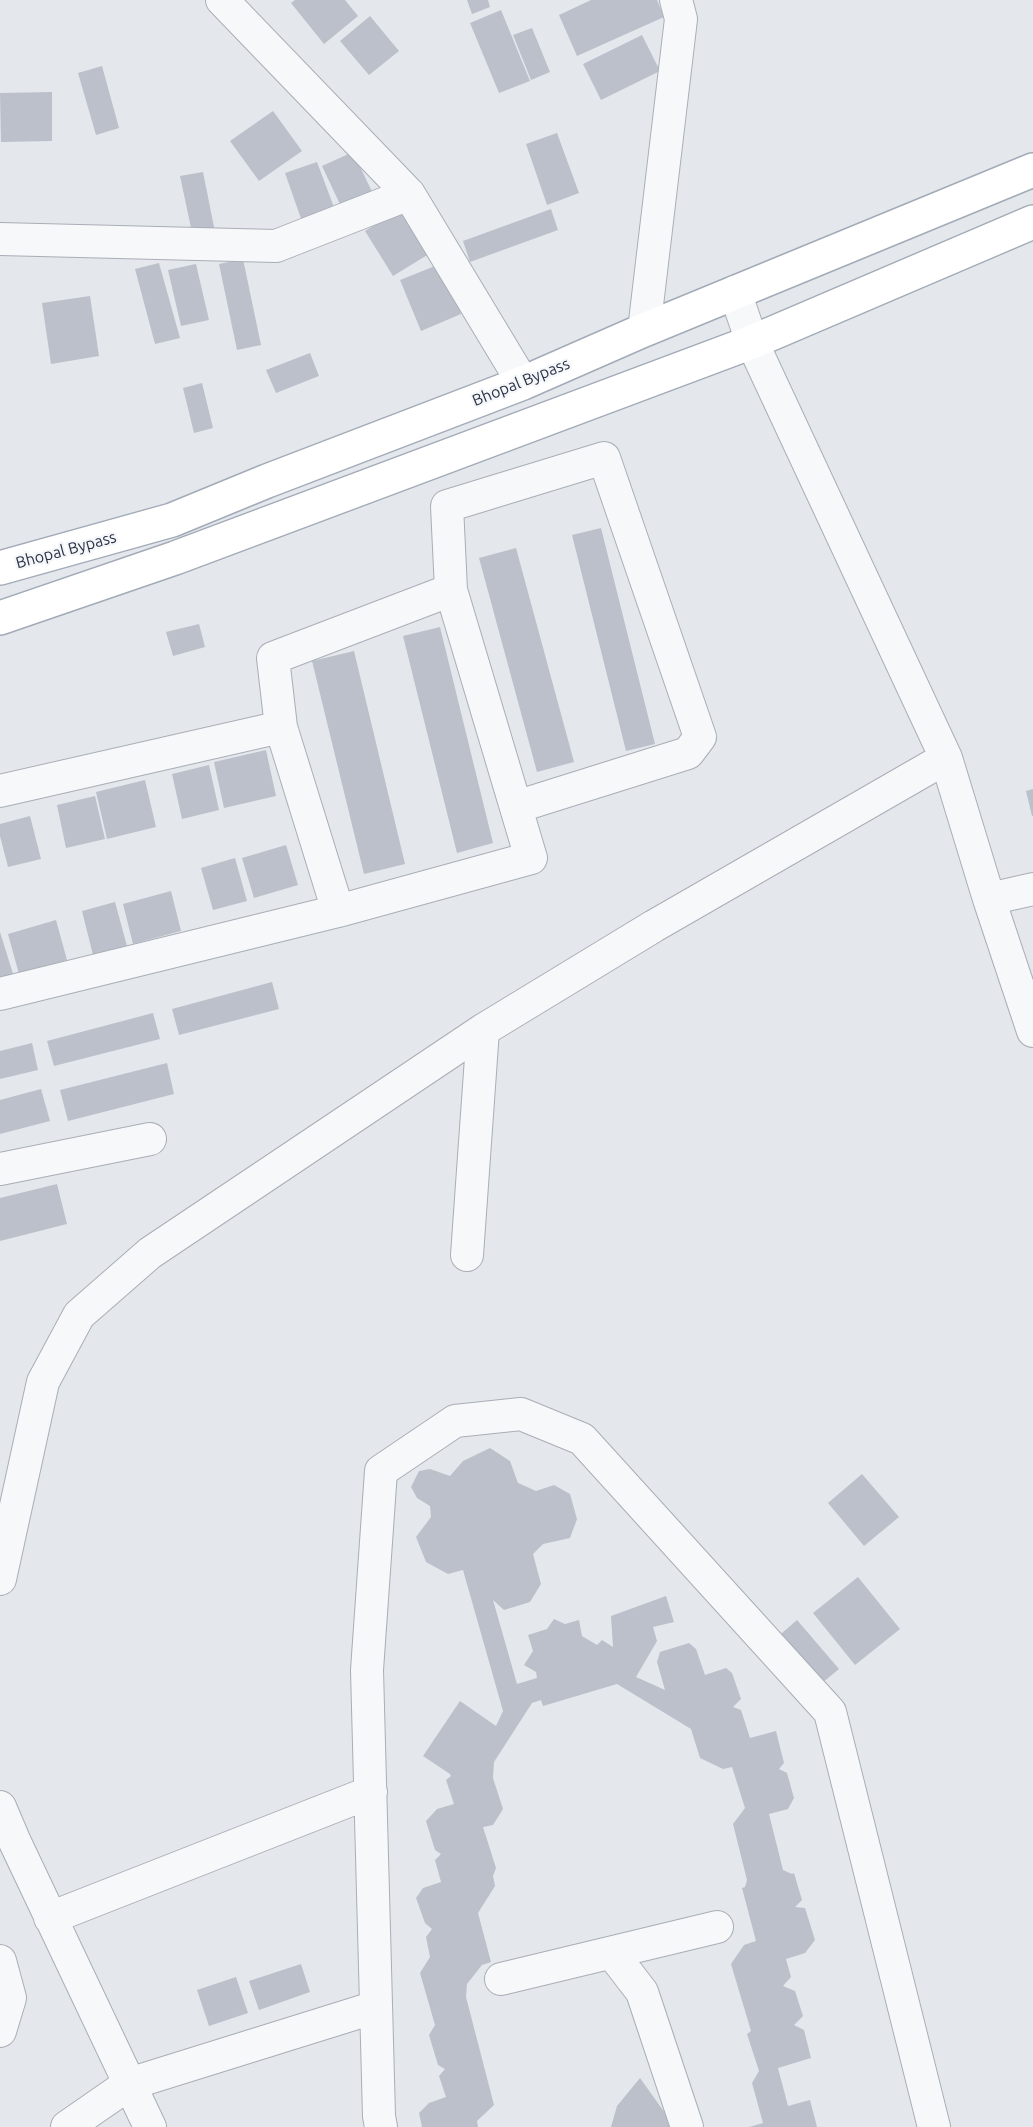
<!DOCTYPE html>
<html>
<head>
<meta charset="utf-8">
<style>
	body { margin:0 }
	canvas { display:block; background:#e4e7ec }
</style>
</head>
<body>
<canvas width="1033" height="2127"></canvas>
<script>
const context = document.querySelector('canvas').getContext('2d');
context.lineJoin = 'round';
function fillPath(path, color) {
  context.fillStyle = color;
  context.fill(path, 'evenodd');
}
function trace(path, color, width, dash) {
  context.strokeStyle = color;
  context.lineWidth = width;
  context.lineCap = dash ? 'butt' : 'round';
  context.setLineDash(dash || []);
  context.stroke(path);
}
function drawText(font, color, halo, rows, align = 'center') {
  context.font = font + ' Ubuntu,sans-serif';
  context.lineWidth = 4.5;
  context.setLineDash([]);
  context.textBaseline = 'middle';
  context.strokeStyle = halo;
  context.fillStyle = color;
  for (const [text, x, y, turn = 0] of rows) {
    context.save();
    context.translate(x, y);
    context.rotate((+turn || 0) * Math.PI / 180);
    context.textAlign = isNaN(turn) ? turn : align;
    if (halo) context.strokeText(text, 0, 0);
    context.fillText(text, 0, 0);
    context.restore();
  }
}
fillPath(new Path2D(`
	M295 0H345L358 16 324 44 291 3Z
	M467 0H488L490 7 472 14Z
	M591 0H657L664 17 577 56 559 15Z
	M501 10 530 81 499 93 470 23Z
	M370 16 399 51 369 75 340 41Z
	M532 28 550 72 531 80 513 35Z
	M642 35 660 71 601 100 583 64Z
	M102 66 119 128 96 135 78 73Z
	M52 92V141L1 142 0 93Z
	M273 111 302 151 259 181 230 141Z
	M557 133 579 193 547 205 526 144Z
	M353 152 376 200 345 215 322 166Z
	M317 162 338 218 305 230 285 173Z
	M203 172 216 237 194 242 180 176Z
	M401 209 429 254 393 276 365 231Z
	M551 209 558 230 470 262 463 241Z
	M243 259 261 345 237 350 219 264Z
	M159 263 180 338 155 344 135 269Z
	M196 264 209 320 181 326 168 270Z
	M440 264 461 314 421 331 400 280Z
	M90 296 99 356 51 364 42 303Z
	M310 353 319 376 276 393 266 370Z
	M202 383 213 428 194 433 183 388Z
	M601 528 655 744 626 751 572 535Z
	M516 548 574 762 537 772 479 558Z
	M199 624 205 647 173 656 166 632Z
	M440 627 493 843 457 853 403 636Z
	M354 651 405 864 364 874 312 661Z
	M266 750 276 796 224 808 214 762Z
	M209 765 219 810 182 819 172 774Z
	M145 780 156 827 107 839 96 792Z
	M1033 789V816H1032L1026 791Z
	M95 796 105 839 66 848 57 805Z
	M30 816 41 859 8 867 0 836V824Z
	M286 845 298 885 254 898 242 858Z
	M235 858 247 901 213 910 201 868Z
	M171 891 181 931 133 944 123 904Z
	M115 902 127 946 93 955 82 911Z
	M56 920 67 960 19 974 8 934Z
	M0 932 14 977 0 981Z
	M272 982 279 1009 179 1035 172 1009Z
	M153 1013 160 1039 54 1066 47 1041Z
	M32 1043 38 1070 0 1079V1051Z
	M167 1063 174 1094 68 1121 60 1090Z
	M41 1089 50 1121 0 1134V1100Z
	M57 1184 67 1224 0 1241V1198Z
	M490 1448 510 1461 518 1483 536 1491 554 1485 570 1494 577 1519 570 1538 543 1544 533 1554 541 1584 530 1602 504 1610 493 1600 517 1684 537 1678 536 1672 524 1665 533 1651 528 1635 547 1629 554 1619 565 1624 579 1620 582 1636 597 1645 602 1640 613 1647 611 1616 666 1596 674 1622 653 1627 657 1641 636 1677 665 1690 657 1662 660 1652 689 1643 696 1649 705 1675 726 1668 732 1673 741 1699 733 1707 741 1710 750 1738 776 1731 784 1763 779 1769 787 1773 794 1798 788 1809 769 1814 783 1870 792 1874 794 1873 802 1900 795 1907 805 1908 815 1940 805 1953 786 1959 791 1977 783 1986 795 1991 803 2016 794 2025 804 2030 811 2058 778 2068 788 2106 810 2100 817 2127H749L763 2123 752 2083 759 2071 747 2034 751 2031 731 1964 744 1945 756 1941 742 1888 745 1887 747 1880 733 1824 745 1808 732 1767 723 1769 700 1758 691 1729 617 1684 543 1706 541 1700 532 1703 494 1762 493 1778 503 1809 493 1825 483 1827 496 1868 493 1876 495 1886 478 1913 491 1962 482 1965 467 1984 466 1997 494 2105 477 2121 478 2127H422L419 2113 429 2103 446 2097 439 2076 445 2069 438 2065 429 2035 435 2025 420 1973 430 1957 426 1937 432 1929 425 1923 416 1898 423 1888 441 1882 435 1860 441 1854 435 1850 426 1821 437 1809 454 1804 446 1780 451 1776 450 1774 423 1756 460 1701 496 1726 503 1711 463 1570 448 1574 426 1562 416 1537 431 1517 430 1506 417 1498 411 1487 419 1471 430 1469 450 1476 463 1461Z
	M862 1474 899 1517 864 1546 828 1503Z
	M858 1577 900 1629 855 1665 813 1613Z
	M797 1620 839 1669 816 1688 774 1640Z
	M301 1964 310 1992 259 2010 249 1981Z
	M236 1977 248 2013 209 2026 197 1990Z
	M640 2078 675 2127H611L617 2106Z`), '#bbc0ca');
const minor = new Path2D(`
	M222 0 409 194 523 383
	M0 239 276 246 409 194
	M735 292 752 342 946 758 989 899 1033 1031
	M644 330 681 19 676 0
	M281 727 338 911
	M0 791 281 727 273 658 451 590 447 506 604 458 700 737 688 753 516 807
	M989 899 1033 889
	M0 994 338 911 531 858 451 590
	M0 1169 150 1139
	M467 1255 483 1030
	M0 1579 43 1382 79 1315 150 1253 483 1030 654 926 946 758
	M0 1807 14 1840 150 2127
	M50 1918 371 1792
	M612 1953 642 1992 687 2127
	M0 1961 10 1998 0 2031
	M501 1979 717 1927
	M67 2127 129 2084 376 2007
	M381 2127 379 2116 367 1670 381 1471 455 1421 521 1414 582 1439 830 1712 934 2127`);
const major = new Path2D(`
	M0 568 172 520 267 481 523 383 644 330 1033 170
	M0 618 175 558 752 342 1033 222`);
trace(minor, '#a9aeb7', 34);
trace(major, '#a3abb8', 36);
trace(minor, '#f7f8fa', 32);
trace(major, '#fff', 33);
drawText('16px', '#2b3445', '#f4f6f9', [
	["Bhopal Bypass",521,382,-22],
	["Bhopal Bypass",66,550,-15]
]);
</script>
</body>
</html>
